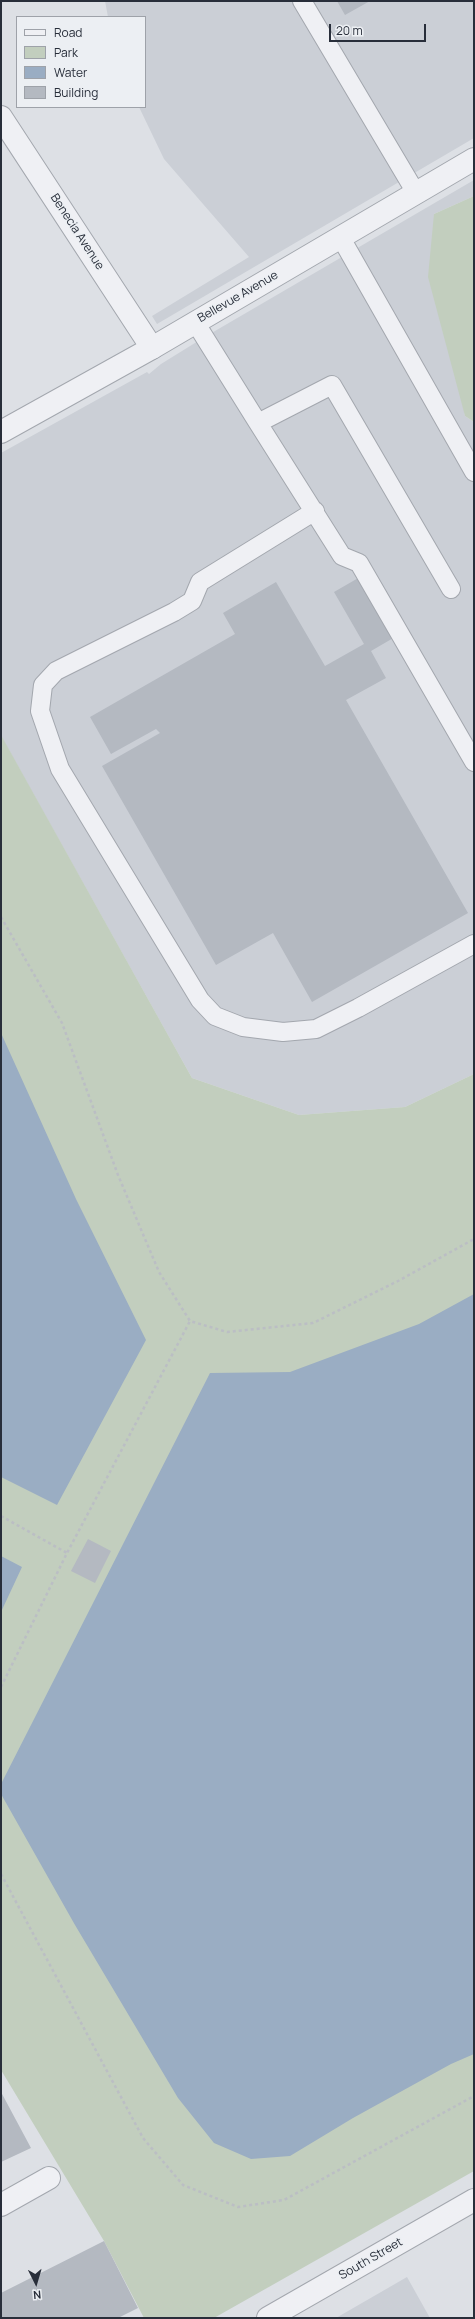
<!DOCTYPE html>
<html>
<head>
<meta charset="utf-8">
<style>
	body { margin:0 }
	#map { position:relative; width:475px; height:2319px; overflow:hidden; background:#dde0e5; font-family:Manrope,sans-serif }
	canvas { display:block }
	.frame { position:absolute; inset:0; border:2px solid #282e3a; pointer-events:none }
	.legend { position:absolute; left:16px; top:16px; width:130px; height:92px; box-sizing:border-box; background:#eceff3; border:1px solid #9ea2a9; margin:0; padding:5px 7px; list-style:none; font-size:12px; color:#282e3a }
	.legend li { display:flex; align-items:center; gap:8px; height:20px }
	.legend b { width:20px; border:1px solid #9ea2a9 }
	.north { position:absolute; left:16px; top:2263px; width:40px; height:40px; -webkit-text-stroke:3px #eceff3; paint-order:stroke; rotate:175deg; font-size:11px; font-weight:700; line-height:16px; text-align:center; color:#282e3a }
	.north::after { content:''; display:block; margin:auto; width:14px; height:18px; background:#282e3a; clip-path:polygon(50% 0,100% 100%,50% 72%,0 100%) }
	.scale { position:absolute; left:329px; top:24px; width:97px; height:18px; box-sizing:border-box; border:2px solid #282e3a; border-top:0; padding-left:5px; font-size:12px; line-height:14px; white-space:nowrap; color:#282e3a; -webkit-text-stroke:3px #eceff3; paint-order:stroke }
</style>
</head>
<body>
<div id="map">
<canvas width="475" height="2319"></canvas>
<div class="frame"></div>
<ul class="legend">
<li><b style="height:5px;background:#eff0f4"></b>Road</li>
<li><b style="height:11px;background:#c2cebe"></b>Park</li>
<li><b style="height:11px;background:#9aadc3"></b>Water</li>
<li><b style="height:11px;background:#b4b9c1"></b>Building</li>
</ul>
<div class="north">N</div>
<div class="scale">20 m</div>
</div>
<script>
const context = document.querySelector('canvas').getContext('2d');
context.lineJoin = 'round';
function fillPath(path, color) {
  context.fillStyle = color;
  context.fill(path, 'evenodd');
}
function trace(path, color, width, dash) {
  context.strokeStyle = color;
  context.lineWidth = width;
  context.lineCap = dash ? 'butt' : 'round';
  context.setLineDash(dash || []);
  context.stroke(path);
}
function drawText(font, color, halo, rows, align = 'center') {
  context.font = font + ' Manrope,sans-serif';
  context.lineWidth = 3;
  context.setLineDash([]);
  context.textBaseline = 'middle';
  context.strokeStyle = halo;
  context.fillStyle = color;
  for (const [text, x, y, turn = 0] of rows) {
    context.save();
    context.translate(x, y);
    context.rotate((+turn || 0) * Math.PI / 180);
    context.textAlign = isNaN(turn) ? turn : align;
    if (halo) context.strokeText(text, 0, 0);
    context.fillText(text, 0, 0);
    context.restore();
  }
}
fillPath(new Path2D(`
	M105 1H474V138L157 324 152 316 249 257 164 159 139 107H145V17H108Z
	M474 180V196L434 214 465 416 474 422V1074L405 1107 299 1115 192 1078 1 736V453L147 372 149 374 161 364 203 338Z
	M407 2277 430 2318H336Z`), '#cbcfd6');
fillPath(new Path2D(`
	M474 196V422L465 416 428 277 434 214Z
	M1 735 192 1078 299 1115 405 1107 474 1074V2171L214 2318H144L104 2241 1 2070Z`), '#c2cebe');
fillPath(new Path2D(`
	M1 1033 76 1199 146 1340 57 1505 1 1477Z
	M474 1294V2054L451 2064 353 2118 290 2156 251 2159 214 2143 178 2098 75 1925 1 1794V1784L210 1373 290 1372 419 1324Z
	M1 1556 22 1567 1 1612Z`), '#9aadc3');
fillPath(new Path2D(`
	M337 1H370L345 15Z
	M360 577 395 637 371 651 386 678 346 700 468 913 312 1002 273 933 216 965 102 766 160 733 156 729 111 754 90 717 235 634 223 613 276 582 325 666 364 644 334 592Z
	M88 1539 111 1551 95 1583 71 1571Z
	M1 2092 31 2148 1 2162Z
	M104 2241 138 2308 118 2318H1V2293Z`), '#b4b9c1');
const service = new Path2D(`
	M302 1 416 193
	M341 238 474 472
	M195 322 258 423 332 385 451 589
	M258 423 342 556 359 563 474 762
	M315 511 200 582 192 601 174 612 56 671 43 685 40 711 60 769 200 1000 215 1016 243 1027 283 1032 316 1029 358 1008 474 944`);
const minor = new Path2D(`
	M1 117 152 348
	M1 2205 49 2178`);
const tertiary = new Path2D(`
	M1 432 152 348 474 159
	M268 2318 474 2200`);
trace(service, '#a3a7ae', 20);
trace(minor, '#a3a7ae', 24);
trace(tertiary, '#a3a7ae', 24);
trace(new Path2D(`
	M1 917 62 1023 118 1175 159 1272 190 1321 227 1332 313 1323 398 1281 474 1239
	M1 1516 67 1553
	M1 1687 67 1553 190 1321
	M1 1874 143 2138 183 2185 238 2207 284 2200 474 2096`), '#bbbec4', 2.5, [3, 3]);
trace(service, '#eff0f4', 18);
trace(minor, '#eff0f4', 22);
trace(tertiary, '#eff0f4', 22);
drawText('12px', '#282e3a', '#eceff3', [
	["Benecia Avenue",77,232,57],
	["Bellevue Avenue",238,297,-30],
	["South Street",371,2259,-30]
]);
</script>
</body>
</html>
